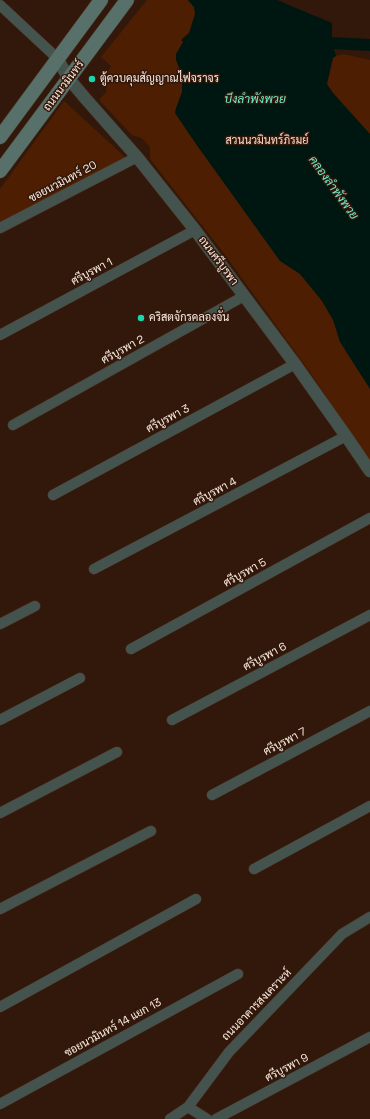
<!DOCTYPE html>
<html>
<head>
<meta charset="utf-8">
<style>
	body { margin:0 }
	canvas { display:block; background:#31180a }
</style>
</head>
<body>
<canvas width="370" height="1119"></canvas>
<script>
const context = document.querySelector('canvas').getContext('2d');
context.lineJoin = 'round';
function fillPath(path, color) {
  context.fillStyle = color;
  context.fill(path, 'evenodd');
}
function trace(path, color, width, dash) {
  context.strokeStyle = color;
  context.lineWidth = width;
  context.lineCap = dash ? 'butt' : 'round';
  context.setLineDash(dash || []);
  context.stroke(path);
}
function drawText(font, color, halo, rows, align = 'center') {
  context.font = font + ' "Space Grotesk",Sarabun,sans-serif';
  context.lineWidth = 3;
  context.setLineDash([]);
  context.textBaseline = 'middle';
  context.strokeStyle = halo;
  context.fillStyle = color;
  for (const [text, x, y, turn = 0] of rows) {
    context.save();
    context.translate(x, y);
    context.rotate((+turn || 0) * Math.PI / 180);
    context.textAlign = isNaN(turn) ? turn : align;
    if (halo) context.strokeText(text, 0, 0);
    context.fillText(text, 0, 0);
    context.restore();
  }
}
fillPath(new Path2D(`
	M147 0H188L194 7 336 56 344 54 370 60V462L314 378 226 256 150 159V147L142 138 132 135 99 100 106 92 108 71 111 66 101 57Z
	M64 101 126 158 0 224V189Z`), '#4d1e01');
fillPath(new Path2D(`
	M188 0H277L332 23V43L336 56 333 58 327 84 333 93 370 134V389L340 342 333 320 322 301 300 274 280 261 196 144 175 113 176 108 182 92V75L176 60V54L183 42 181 40 189 33 195 14 194 7Z`), '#001610');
trace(new Path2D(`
	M317 39 332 43 370 45`), '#001610', 12);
const minor = new Path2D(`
	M0 5 57 58
	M0 228 137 157
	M0 335 195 230
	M13 425 244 296
	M53 495 295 364
	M94 569 346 436
	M0 624 35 606
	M131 649 370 518
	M0 720 80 678
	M172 720 370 615
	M212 795 370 711
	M0 813 117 752
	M254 869 370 806
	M0 909 151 831
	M0 1007 196 899
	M0 1104 238 974
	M188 1107 207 1119
	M170 1119 188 1107 229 1052 342 934 370 917
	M216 1119 370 1037`);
const tertiary = new Path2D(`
	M57 58 69 79 85 98 137 157 195 230 295 364 346 436 370 471`);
const secondary = new Path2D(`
	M0 137 101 0
	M0 171 127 0`);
trace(minor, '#4e3628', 11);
trace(tertiary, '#4e3628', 13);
trace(secondary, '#4e3628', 15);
trace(minor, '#44534e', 10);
trace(tertiary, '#44534e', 12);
trace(secondary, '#577069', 14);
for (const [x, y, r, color] of [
	[92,79,4,"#1ad5b2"],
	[141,318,4,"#1ad5b2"]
]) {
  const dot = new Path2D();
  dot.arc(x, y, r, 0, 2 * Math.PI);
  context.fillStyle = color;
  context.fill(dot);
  trace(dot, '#31180a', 1.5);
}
drawText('11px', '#fdebe2', '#31180a', [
	["ตู้ควบคุมสัญญาณไฟจราจร",100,79],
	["คริสตจักรคลองจั่น",149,318]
], 'left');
drawText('11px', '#fdebe2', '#31180a', [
	["ถนนนวมินทร์",64,86,-53],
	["ซอยนวมินทร์ 20",63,182,-28],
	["ถนนศรีบูรพา",218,261,53],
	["ศรีบูรพา 1",92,272,-28],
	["ศรีบูรพา 2",123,350,-29],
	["ศรีบูรพา 3",168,419,-28],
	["ศรีบูรพา 4",215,492,-28],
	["ศรีบูรพา 5",245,573,-29],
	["ศรีบูรพา 6",265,657,-28],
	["ศรีบูรพา 7",285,742,-28],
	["ถนนอาคารสงเคราะห์",257,1005,-46],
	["ซอยนวมินทร์ 14 แยก 13",113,1028,-29],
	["ศรีบูรพา 9",287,1068,-28]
]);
drawText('11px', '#fdd9c7', '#31180a', [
	["สวนนวมินทร์ภิรมย์",267,141]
]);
drawText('italic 12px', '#73ecce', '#31180a', [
	["บึงลำพังพวย",255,100],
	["คลองลำพังพวย",333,188,54]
]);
</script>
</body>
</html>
